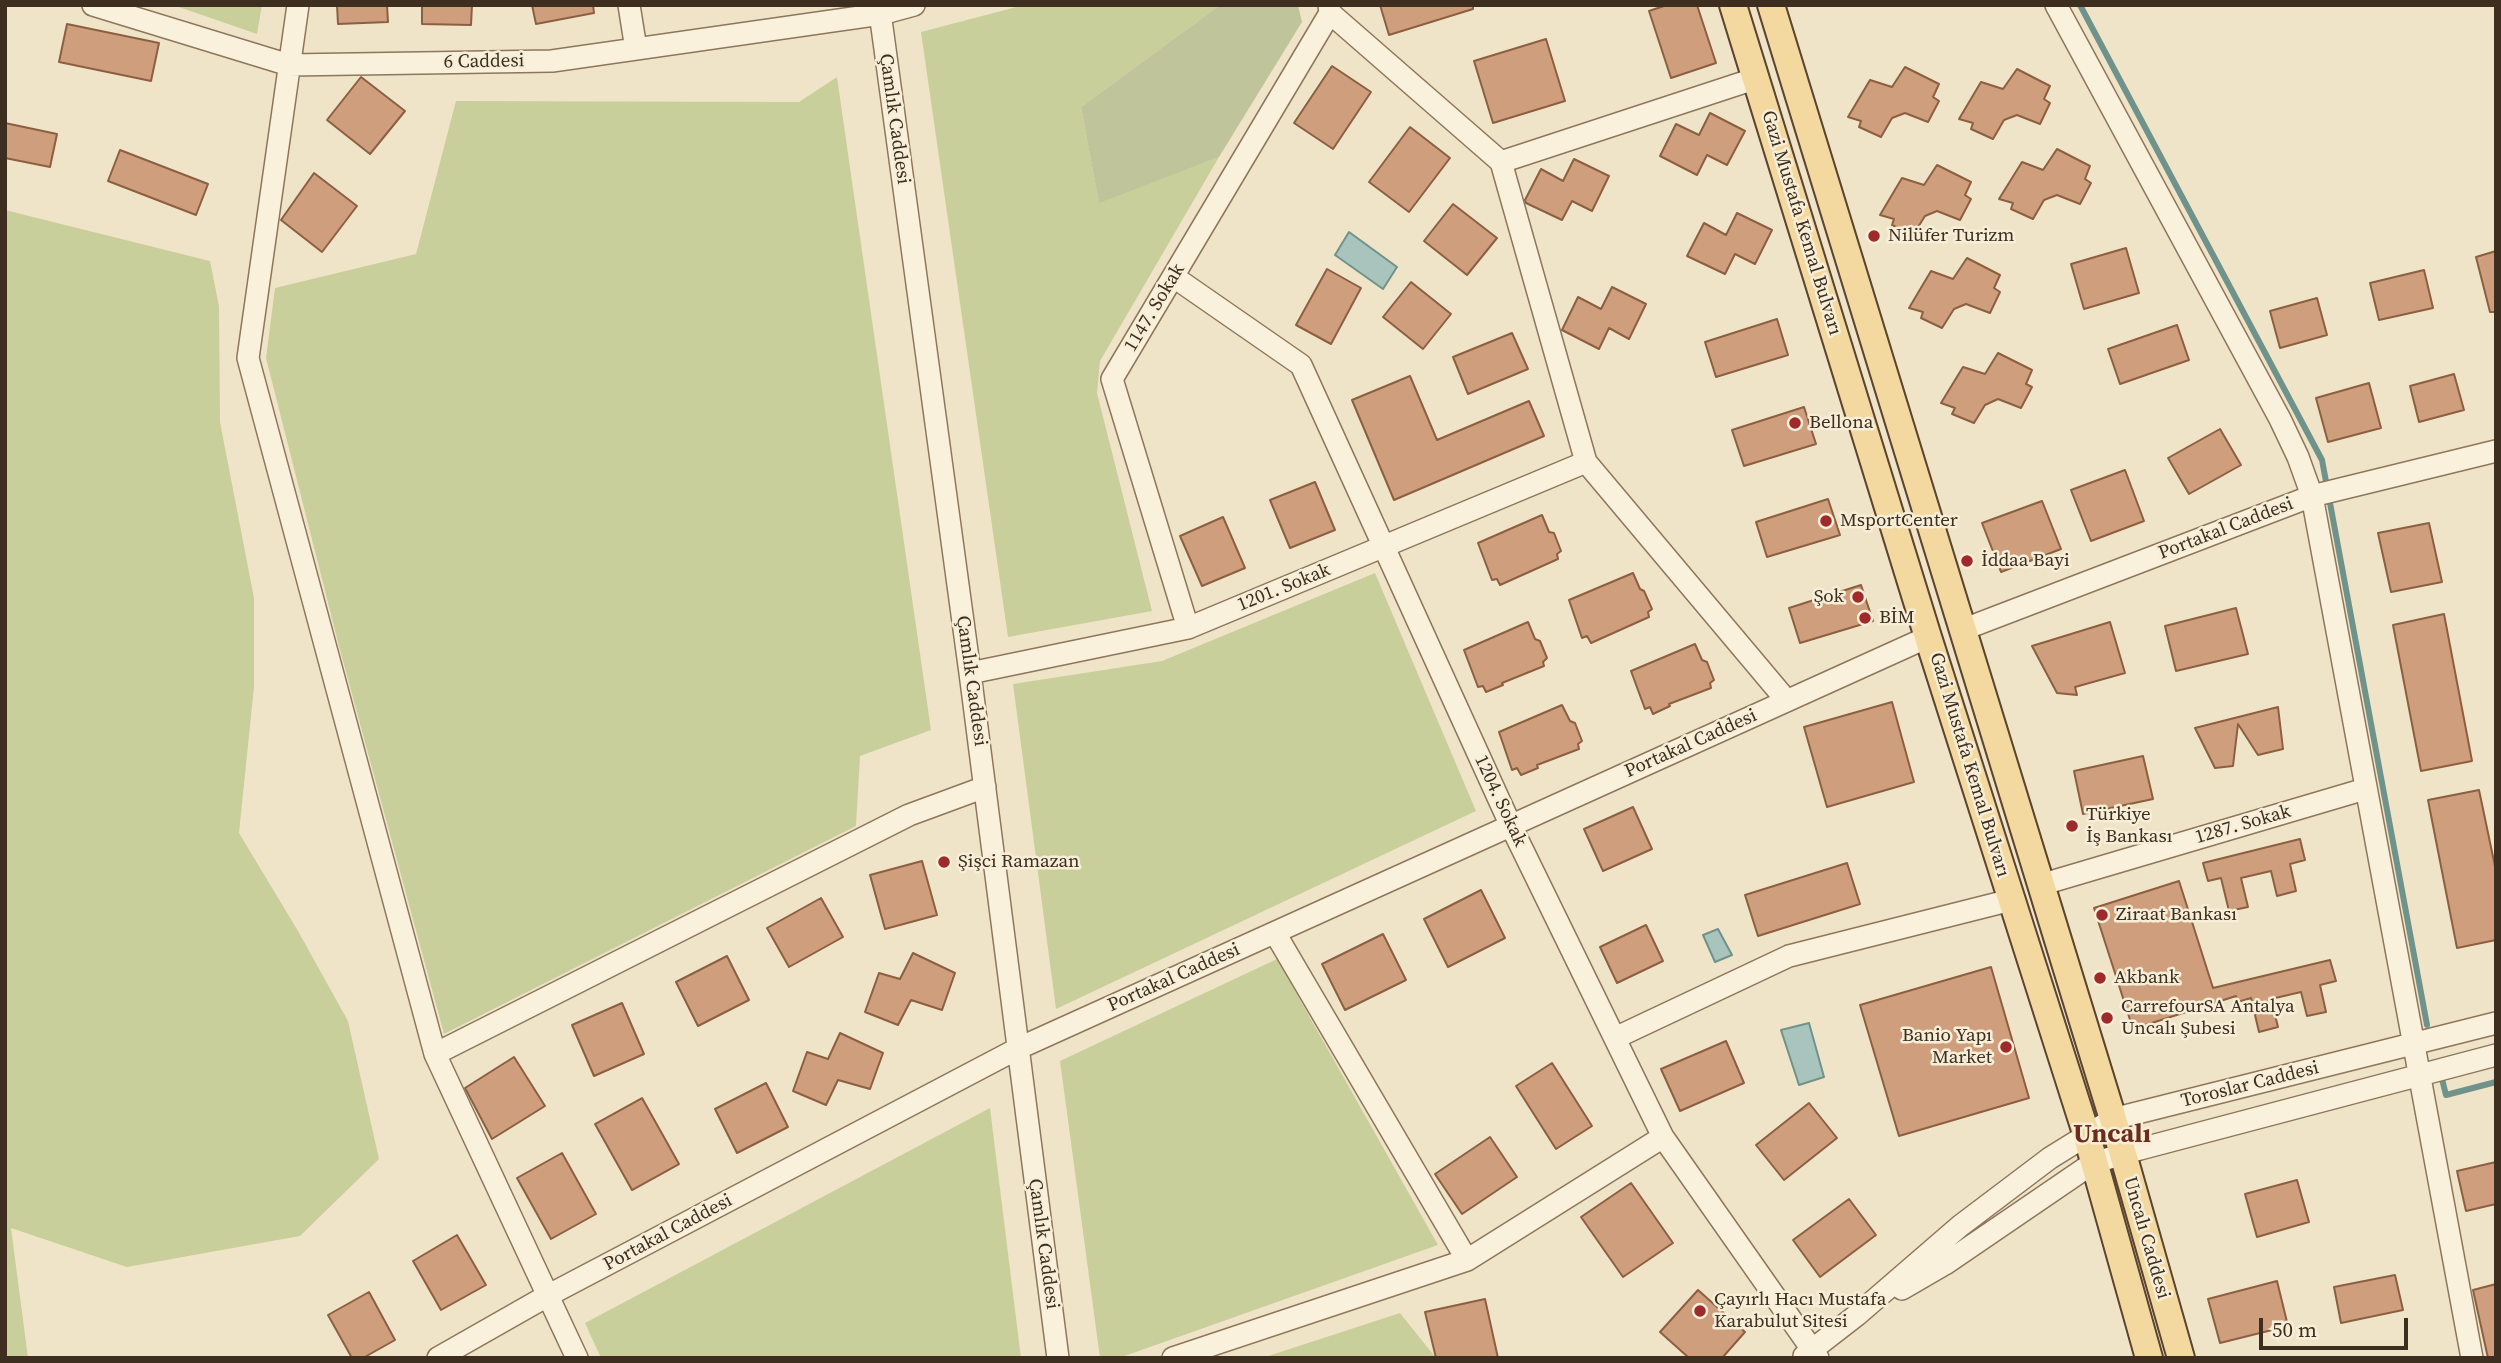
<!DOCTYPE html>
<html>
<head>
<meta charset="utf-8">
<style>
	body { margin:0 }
	#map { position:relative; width:2501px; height:1363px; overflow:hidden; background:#f0e4c8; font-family:"Source Serif 4",serif }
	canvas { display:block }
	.frame { position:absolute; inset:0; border:7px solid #3d2e20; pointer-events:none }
	.scale { position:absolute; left:2259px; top:1318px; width:149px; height:32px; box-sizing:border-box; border:4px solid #3d2e20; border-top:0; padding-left:9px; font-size:21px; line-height:24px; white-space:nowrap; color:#3d2e20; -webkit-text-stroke:5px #f7eed8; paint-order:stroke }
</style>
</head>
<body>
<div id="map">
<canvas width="2501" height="1363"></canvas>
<div class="frame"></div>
<div class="scale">50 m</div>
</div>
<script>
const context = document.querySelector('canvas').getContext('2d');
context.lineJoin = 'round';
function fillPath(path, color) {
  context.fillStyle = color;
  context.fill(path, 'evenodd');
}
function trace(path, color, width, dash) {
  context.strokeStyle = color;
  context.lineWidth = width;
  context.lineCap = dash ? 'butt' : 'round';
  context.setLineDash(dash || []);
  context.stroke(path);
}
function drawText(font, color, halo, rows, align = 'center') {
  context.font = font + ' "Source Serif 4",serif';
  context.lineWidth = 5;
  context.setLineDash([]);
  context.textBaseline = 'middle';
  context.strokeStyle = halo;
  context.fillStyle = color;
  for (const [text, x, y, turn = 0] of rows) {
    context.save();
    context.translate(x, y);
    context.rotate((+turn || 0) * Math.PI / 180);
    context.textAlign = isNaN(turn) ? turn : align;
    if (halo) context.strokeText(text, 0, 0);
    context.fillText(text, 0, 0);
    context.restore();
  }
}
fillPath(new Path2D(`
	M173 5H262L257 34Z
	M1024 5H1220L1081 107 1099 202 1219 157 1100 361 1097 393 1152 611 1008 637 921 32Z
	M837 77 931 730 860 756 856 826 444 1034 339 646 266 358 275 288 416 254 456 101 799 102Z
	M5 210 210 261 219 306 220 422 254 598V687L239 833 298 931 348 1021 379 1159 300 1236 127 1267 11 1228 28 1358H5Z
	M1375 573 1476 811 1056 1009 1013 684 1162 661Z
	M1277 959 1438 1245 1119 1358H1100L1060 1061Z
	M990 1108 1021 1358H601L585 1323Z
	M1400 1313 1436 1358H1262Z`), '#c9cf9b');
fillPath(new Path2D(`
	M1220 5H1298L1302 22 1219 157 1099 203 1081 107Z`), '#bfc49a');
const water = new Path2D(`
	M1349 232 1397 267 1383 289 1335 255Z
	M1718 929 1732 955 1715 962 1703 935Z
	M1809 1023 1824 1077 1799 1085 1781 1030Z`);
fillPath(water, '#a9c4bc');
trace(water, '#6f938a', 2);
trace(new Path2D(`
	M2080 5 2322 460 2427 1025
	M2442 1079 2446 1095 2496 1082`), '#6f938a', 6);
const building = new Path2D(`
	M337 5H387L388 22 338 24Z
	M422 5H472L471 25 422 24Z
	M532 5H593L594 13 536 24Z
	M1380 5H1473V9L1389 35Z
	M1667 5H1697L1716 63 1671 78 1649 11Z
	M67 24 159 43 151 81 59 62Z
	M1546 39 1565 101 1493 123 1474 61Z
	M1332 66 1371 92 1333 149 1294 123Z
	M1905 67 1939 84 1933 97 1939 101 1928 122 1905 113 1892 118 1881 137 1859 127 1861 121 1848 117 1870 80 1892 87Z
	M2017 69 2050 86 2044 99 2050 103 2040 124 2017 115 2004 120 1993 139 1971 129 1973 123 1959 119 1981 82 2003 89Z
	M361 77 405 111 370 154 327 120Z
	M1710 113 1745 131 1727 165 1707 155 1697 175 1660 156 1676 124 1699 135Z
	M5 123 57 134 50 167 5 158Z
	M1410 127 1450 158 1409 212 1369 182Z
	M2057 149 2090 166 2085 179 2091 183 2080 204 2057 195 2044 200 2033 219 2011 209 2013 203 1999 199 2022 162 2043 170Z
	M120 150 208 184 196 215 108 181Z
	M1574 159 1609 176 1592 211 1572 201 1562 220 1526 203 1525 200 1541 169 1563 181Z
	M1937 165 1971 182 1965 195 1971 199 1960 220 1937 211 1925 216 1913 235 1892 225 1894 219 1880 215 1902 178 1924 185Z
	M314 173 357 206 322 252 281 220Z
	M1453 204 1497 238 1467 275 1424 241Z
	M1737 213 1772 230 1755 264 1735 254 1725 274 1687 256 1704 223 1726 235Z
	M2126 248 2139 293 2084 309 2071 264Z
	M2496 251V312H2490L2476 257Z
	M1967 258 2000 275 1994 288 2000 292 1990 313 1966 304 1954 309 1942 328 1921 318 1923 312 1909 308 1931 271 1953 279Z
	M1327 269 1361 288 1331 344 1296 325Z
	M2424 270 2433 308 2379 320 2370 283Z
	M1411 282 1451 314 1423 349 1383 317Z
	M1612 287 1646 304 1629 339 1609 328 1599 349 1562 330 1578 297 1601 309Z
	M2317 298 2327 335 2280 348 2270 311Z
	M1777 319 1788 355 1716 377 1705 342Z
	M2177 325 2189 360 2120 384 2108 349Z
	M1512 333 1528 369 1468 394 1453 357Z
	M1998 353 2032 370 2026 384 2032 387 2021 408 1998 399 1985 405 1974 423 1952 414 1955 408 1941 403 1963 367 1985 374Z
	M2454 374 2464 410 2419 422 2410 386Z
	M1410 376 1437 440 1529 401 1544 436 1394 500 1352 400Z
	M2369 383 2381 428 2328 442 2316 398Z
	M1804 407 1816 444 1744 466 1732 430Z
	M2220 429 2241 465 2189 494 2168 458Z
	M2125 470 2144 521 2091 541 2071 490Z
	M1315 482 1335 530 1290 548 1270 500Z
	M1828 499 1840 535 1767 557 1756 522Z
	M2042 501 2061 549 2001 572 1982 523Z
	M1542 515 1549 532 1554 533 1561 551 1557 554 1558 559 1500 585 1497 579 1492 580 1478 543Z
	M1223 517 1245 568 1202 586 1180 536Z
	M2429 523 2442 582 2391 592 2378 533Z
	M1633 573 1640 589 1644 591 1652 609 1648 612 1649 617 1591 643 1587 636 1582 638 1569 600Z
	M1861 585 1873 621 1800 643 1789 608Z
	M2236 608 2248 654 2176 671 2165 626Z
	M2444 614 2472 761 2421 771 2393 625Z
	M1528 622 1535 639 1540 641 1547 658 1543 662 1544 666 1502 683 1503 685 1486 692 1483 686 1478 687 1464 650Z
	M2110 622 2125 673 2075 687 2077 695 2057 693 2032 646Z
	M1695 644 1702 660 1707 662 1714 680 1710 683 1711 688 1669 704 1670 706 1653 714 1650 707 1645 709 1631 671Z
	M1892 702 1914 782 1827 807 1804 727Z
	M1562 705 1570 721 1575 723 1582 741 1578 744 1579 749 1537 765 1538 768 1521 775 1517 768 1512 770 1499 732Z
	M2278 707 2283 749 2258 755 2238 724 2233 766 2215 768 2195 728Z
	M2143 756 2153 799 2083 814 2074 771Z
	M2479 790 2496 871V940L2457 948 2428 800Z
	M1633 807 1652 849 1603 871 1584 829Z
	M2300 839 2305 860 2290 864 2296 891 2277 896 2271 871 2241 878 2248 907 2229 911 2221 878 2208 881 2203 863Z
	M922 861 937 915 885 929 870 875Z
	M1847 863 1860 904 1758 936 1745 895Z
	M2179 881 2213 988 2330 960 2336 981 2320 985 2326 1012 2307 1016 2301 992 2271 999 2278 1027 2259 1032 2251 998 2238 1002 2236 996 2133 1029 2094 908Z
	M1481 890 1505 938 1448 967 1424 919Z
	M821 898 843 937 789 967 767 928Z
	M1646 925 1663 961 1617 983 1600 947Z
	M1383 934 1406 980 1345 1010 1322 964Z
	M913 953 955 973 942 1010 911 1000 898 1025 865 1012 879 973 900 979Z
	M727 956 749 1000 698 1026 676 982Z
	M1991 967 2029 1098 1899 1136 1860 1005Z
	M622 1003 644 1054 594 1076 572 1025Z
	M840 1033 883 1053 870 1089 838 1080 826 1105 793 1091 807 1052 828 1059Z
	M1726 1041 1744 1083 1680 1111 1661 1069Z
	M514 1057 545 1106 492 1139 465 1088Z
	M1552 1063 1592 1126 1556 1149 1516 1086Z
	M766 1083 788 1127 737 1153 715 1109Z
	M642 1098 679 1164 632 1190 595 1124Z
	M1809 1103 1837 1138 1784 1180 1756 1145Z
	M1490 1137 1517 1177 1462 1214 1435 1174Z
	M562 1153 596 1214 551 1239 517 1178Z
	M2496 1162V1204L2466 1211 2457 1171Z
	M2297 1180 2309 1222 2257 1237 2245 1194Z
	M1631 1183 1673 1243 1623 1277 1581 1217Z
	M1849 1199 1876 1235 1820 1277 1793 1240Z
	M457 1235 486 1285 441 1310 413 1261Z
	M2395 1275 2403 1310 2341 1323 2334 1287Z
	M2277 1281 2288 1326 2220 1343 2208 1299Z
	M2496 1284V1358H2488L2473 1290Z
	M1698 1290 1745 1332 1722 1358H1689L1660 1332Z
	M369 1292 395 1340 363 1358H352L328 1315Z
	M1485 1299 1498 1358H1436L1425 1312Z`);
fillPath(building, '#cf9f7d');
trace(building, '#8d5f41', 2);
const minor = new Path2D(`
	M93 5 289 65 552 61 881 14 914 5
	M298 5 248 358 435 1054 577 1358
	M629 5 636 49
	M879 5 970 673 1058 1358
	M1329 5 1330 13 1501 162 1757 78
	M2056 5 2280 419 2298 457 2312 496 2472 1358
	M1501 162 1586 462 1787 701
	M1174 277 1301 365 1511 826 1663 1137 1818 1358
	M1188 628 1112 379 1330 13
	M1962 630 2312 496 2496 451
	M970 673 1188 628 1586 462
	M2040 885 2365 789
	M1275 933 1467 1260
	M1615 1038 1789 956 2011 900
	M435 1054 909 815 985 787
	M1902 1289 1945 1264 2093 1163 2140 1149 2496 1055
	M1804 1356 1857 1315 1960 1226 2050 1158 2113 1119 2496 1023
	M438 1358 547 1296 1017 1049 1928 637
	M1173 1358 1467 1260 1663 1137`);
const major = new Path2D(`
	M1733 5 1928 637 2086 1133 2149 1358
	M1771 5 2113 1119 2181 1358`);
trace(minor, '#8d765c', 24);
trace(major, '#5b4430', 30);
trace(minor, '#faf1dc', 21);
trace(major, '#f3d9a0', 26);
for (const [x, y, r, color] of [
	[1874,236,7,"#9e2a2b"],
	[1795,423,7,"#9e2a2b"],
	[1826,521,7,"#9e2a2b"],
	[1967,561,7,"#9e2a2b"],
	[1858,597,7,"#9e2a2b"],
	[1865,618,7,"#9e2a2b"],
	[2072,826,7,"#9e2a2b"],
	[944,862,7,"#9e2a2b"],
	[2102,915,7,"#9e2a2b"],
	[2100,978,7,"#9e2a2b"],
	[2107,1018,7,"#9e2a2b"],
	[2006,1047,7,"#9e2a2b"],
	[1700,1311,7,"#9e2a2b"]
]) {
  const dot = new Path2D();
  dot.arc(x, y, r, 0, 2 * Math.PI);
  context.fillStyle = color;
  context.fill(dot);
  trace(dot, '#f7eed8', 2.5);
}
drawText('19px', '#3d2e20', '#f7eed8', [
	["6 Caddesi",484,62,-1],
	["Çamlık Caddesi",894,119,82],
	["Gazi Mustafa Kemal Bulvarı",1801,223,73],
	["1147. Sokak",1155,308,-59],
	["Portakal Caddesi",2226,529,-21],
	["1201. Sokak",1284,588,-22],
	["Çamlık Caddesi",971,681,82],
	["Portakal Caddesi",1691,744,-24],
	["Gazi Mustafa Kemal Bulvarı",1969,765,73],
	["1204. Sokak",1500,801,65],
	["1287. Sokak",2243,825,-16],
	["Portakal Caddesi",1174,978,-24],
	["Toroslar Caddesi",2250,1085,-14],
	["Portakal Caddesi",668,1233,-28],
	["Uncalı Caddesi",2146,1238,74],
	["Çamlık Caddesi",1043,1244,82]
]);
drawText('19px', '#3d2e20', '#f7eed8', [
	["Nilüfer Turizm",1888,236],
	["Bellona",1809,423],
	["MsportCenter",1840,521],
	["İddaa Bayi",1981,561],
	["Şok",1844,597,"right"],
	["BİM",1879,618],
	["Türkiye",2086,815],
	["İş Bankası",2086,837],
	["Şişci Ramazan",958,862],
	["Ziraat Bankası",2116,915],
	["Akbank",2114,978],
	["CarrefourSA Antalya",2121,1007],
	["Uncalı Şubesi",2121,1029],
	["Banio Yapı",1992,1036,"right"],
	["Market",1992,1058,"right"],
	["Çayırlı Hacı Mustafa",1714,1300],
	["Karabulut Sitesi",1714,1322]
], 'left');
drawText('bold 26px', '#6b2e1e', '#f7eed8', [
	["Uncalı",2112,1135]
]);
</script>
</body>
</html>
